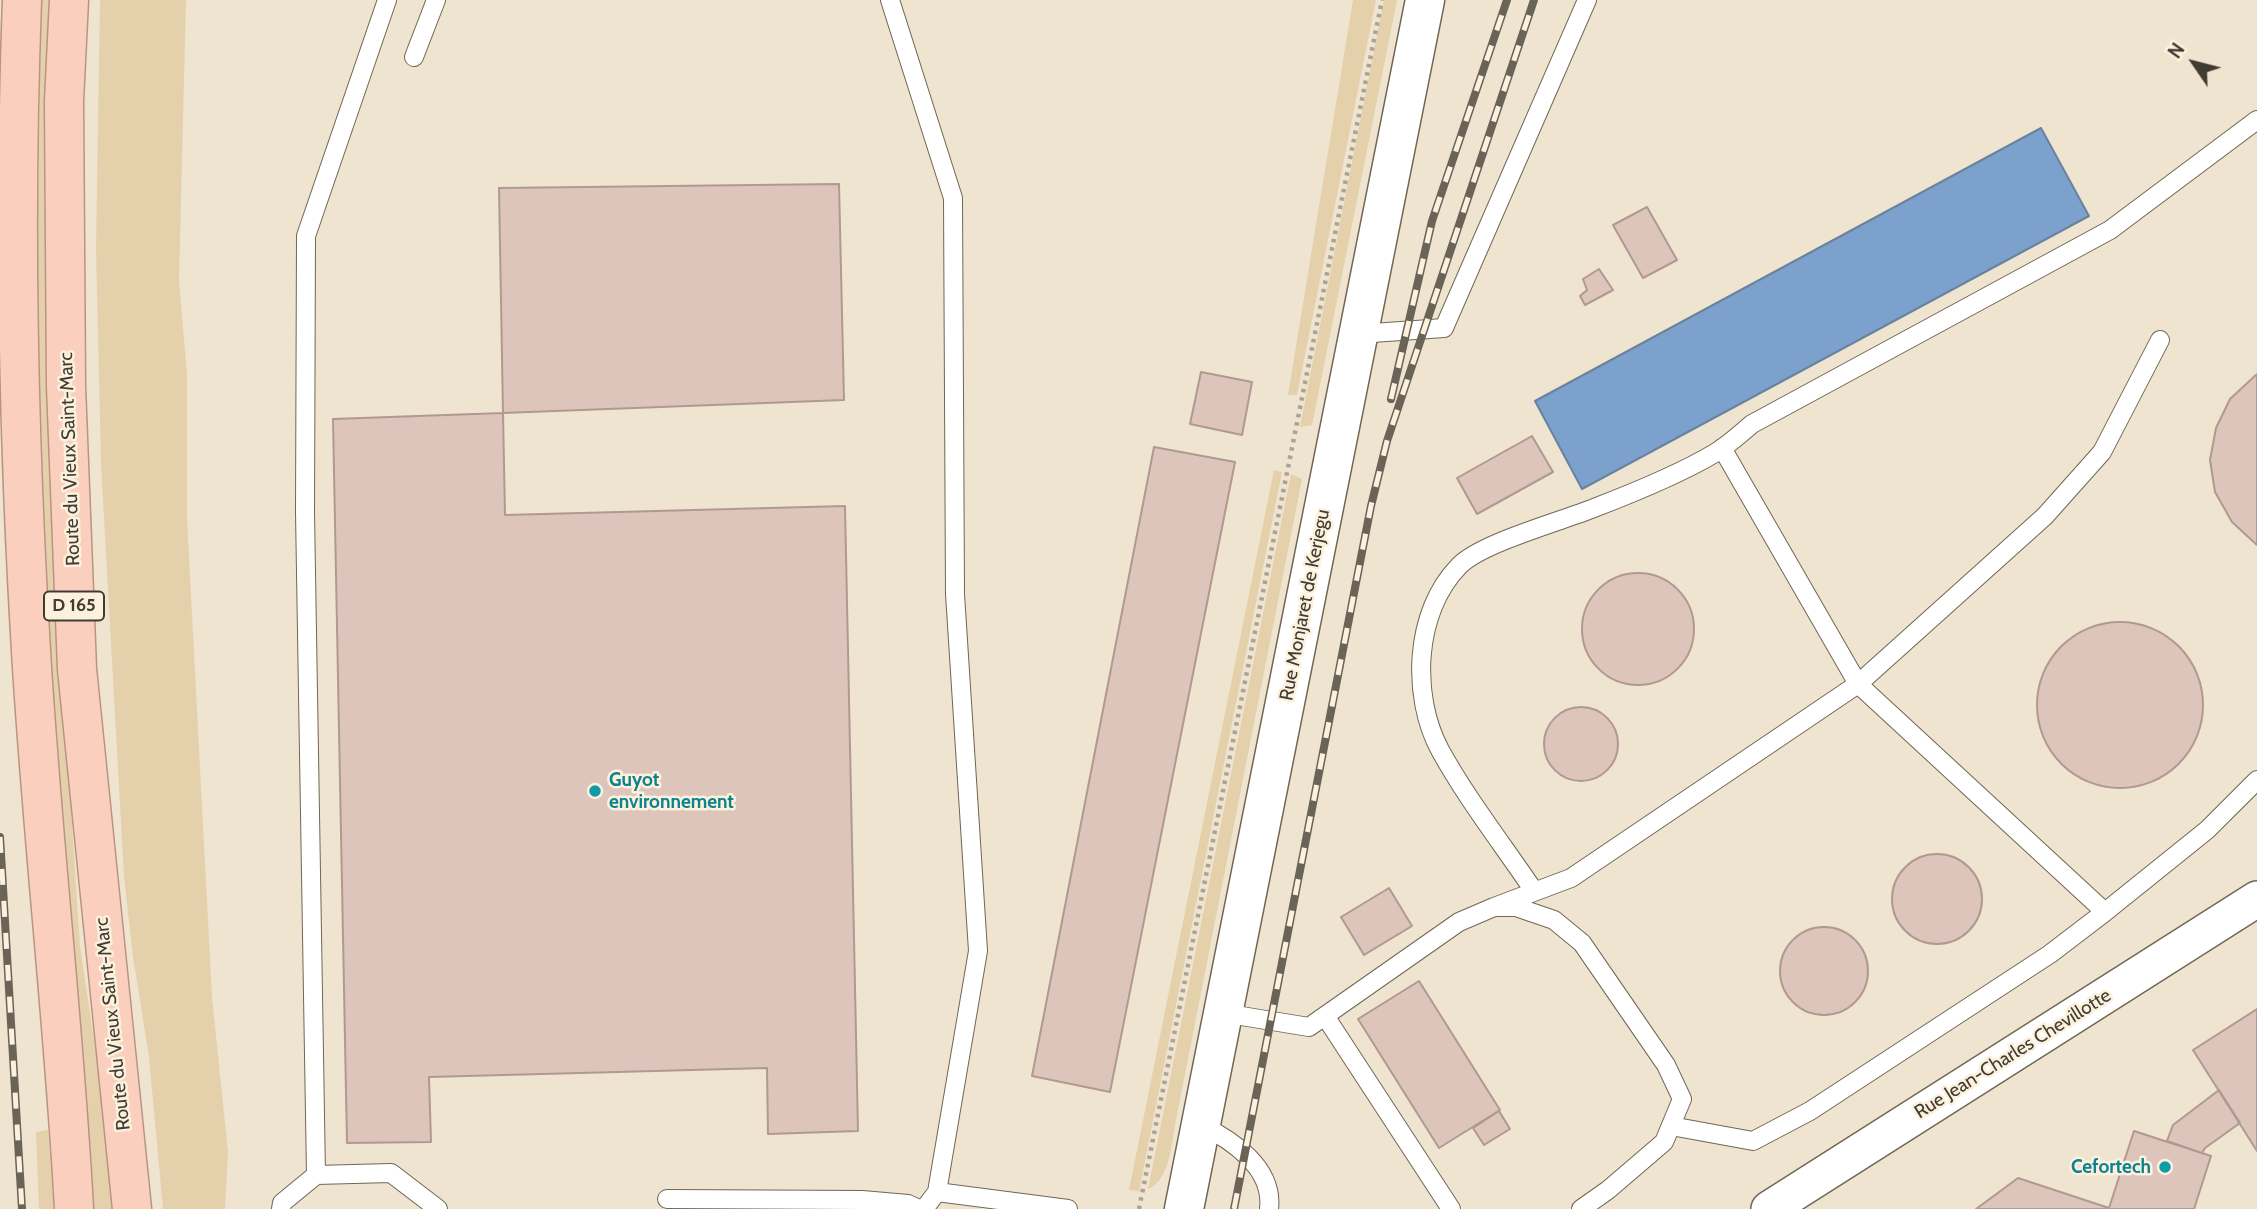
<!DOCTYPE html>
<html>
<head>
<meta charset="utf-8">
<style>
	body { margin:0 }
	#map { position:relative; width:2257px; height:1209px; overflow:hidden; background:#efe4cf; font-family:Cabin,sans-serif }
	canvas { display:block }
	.north { position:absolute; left:2159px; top:28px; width:70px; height:70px; -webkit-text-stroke:5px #fcf1dc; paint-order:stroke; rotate:305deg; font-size:19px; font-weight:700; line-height:28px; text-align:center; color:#403c34 }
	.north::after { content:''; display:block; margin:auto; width:24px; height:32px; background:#403c34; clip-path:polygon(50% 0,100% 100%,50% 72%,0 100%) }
</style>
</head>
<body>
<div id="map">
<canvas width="2257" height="1209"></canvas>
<div class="north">N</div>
</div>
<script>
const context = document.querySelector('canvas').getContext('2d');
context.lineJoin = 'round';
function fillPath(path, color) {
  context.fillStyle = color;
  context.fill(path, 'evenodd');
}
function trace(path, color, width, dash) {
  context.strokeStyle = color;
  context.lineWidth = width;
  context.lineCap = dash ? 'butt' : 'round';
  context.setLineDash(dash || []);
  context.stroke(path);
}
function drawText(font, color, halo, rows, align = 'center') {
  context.font = font + ' Cabin,sans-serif';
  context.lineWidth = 5;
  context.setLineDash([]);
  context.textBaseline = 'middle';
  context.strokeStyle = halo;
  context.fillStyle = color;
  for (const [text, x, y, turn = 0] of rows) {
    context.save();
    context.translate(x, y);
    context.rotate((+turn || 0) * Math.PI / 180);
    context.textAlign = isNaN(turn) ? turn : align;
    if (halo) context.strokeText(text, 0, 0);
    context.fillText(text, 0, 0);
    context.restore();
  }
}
fillPath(new Path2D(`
	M41 0H50L64 704 80 946 103 1100 114 1209H93L55 726 43 528 37 289Z
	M100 0H186L179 280 187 374V519L212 997 228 1152 225 1209H163L149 1057 133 957 124 876 101 464 96 249Z
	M1353 0H1376L1297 395H1288Z
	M1384 0H1397L1312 425 1300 427Z
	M1274 470 1282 472 1139 1191 1129 1190Z
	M1291 474 1302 479 1175 1125C1171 1145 1170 1180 1148 1189Z
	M48 1130 54 1209H39L36 1132Z`), '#e4d1ab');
const water = new Path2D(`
	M2041 128 2089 216 1582 489 1535 401Z`);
fillPath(water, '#7ba1cc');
trace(water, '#69839e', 2);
const building = new Path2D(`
	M839 184 844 400 503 413 499 188Z
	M1647 207 1677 260 1643 278 1613 225Z
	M1599 269 1613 290 1585 305 1580 296 1587 290 1583 279Z
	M1201 372 1252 382 1242 435 1190 424Z
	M2257 374V545L2232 522 2215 492 2210 460 2216 428 2230 399Z
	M503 413 505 515 845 506 858 1131 768 1134 767 1068 429 1077 431 1142 347 1143 333 419Z
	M1532 436 1553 472 1477 514 1457 478Z
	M1154 447 1235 462 1110 1092 1032 1076Z
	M1582 629a56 56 0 1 1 112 0a56 56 0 1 1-112 0Z
	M2037 705a83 83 0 1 1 166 0a83 83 0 1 1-166 0Z
	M1544 744a37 37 0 1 1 74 0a37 37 0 1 1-74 0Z
	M1892 899a45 45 0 1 1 90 0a45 45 0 1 1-90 0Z
	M1389 888 1412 926 1364 955 1341 917Z
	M1780 971a44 44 0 1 1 88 0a44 44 0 1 1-88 0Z
	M1419 981 1500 1110 1439 1148 1358 1019Z
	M2257 1009V1151L2193 1050Z
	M2219 1090 2240 1123 2205 1148 2202 1153 2167 1141 2173 1125Z
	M1499 1111 1510 1129 1484 1145 1473 1128Z
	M2134 1131 2211 1156 2194 1209H1976L2018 1178 2109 1208Z`);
fillPath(building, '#ddc5bc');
trace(building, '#b09991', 2);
const service = new Path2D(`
	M890 0 953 198 955 594 978 951 937 1192 924 1209
	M414 57 436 0
	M1358 334 1444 328 1587 0
	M1722 448 1858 684 2105 912 2207 830 2257 780
	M1534 891C1503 845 1467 799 1440 750 1411 696 1414 612 1459 566 1481 543 1562 521 1594 508 1633 493 1680 474 1715 453 1728 445 1740 434 1752 424L2110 230 2257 120
	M1494 907 1571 878 1858 684 2045 516 2102 452 2160 340
	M1223 1013 1309 1027 1459 922 1494 907H1516L1554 920 1582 943 1666 1065 1682 1099 1664 1142 1608 1190 1581 1209
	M1325 1016 1451 1209
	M1201 1125C1232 1140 1274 1168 1269 1209
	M1671 1126 1753 1141 1810 1111 2050 954 2105 912
	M316 1175 305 512 306 236 387 0
	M937 1192 1068 1209
	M667 1199 862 1200 908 1204 919 1209
	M281 1209 282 1203 316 1175 391 1173 438 1209`);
const minor = new Path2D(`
	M1769 1209 2257 899`);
const tertiary = new Path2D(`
	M1184 1209 1425 0`);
const trunk = new Path2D(`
	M22 0C14 217 18 434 31 651 42 837 64 1023 74 1209
	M69 0 64 101 66 386 77 669 132 1209`);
trace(service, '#706754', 20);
trace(minor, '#706754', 38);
trace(tertiary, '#706754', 41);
trace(trunk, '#b99483', 41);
trace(new Path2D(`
	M1139 1209 1382 0`), '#aba393', 4.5, [3.5, 5]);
trace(service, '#fff', 18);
trace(minor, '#fff', 35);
trace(tertiary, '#fff', 38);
trace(trunk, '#fbcfbe', 38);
const rail = new Path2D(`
	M1391 399 1432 221 1507 0
	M0 837 22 1209
	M1234 1209 1371 506 1387 441 1534 0`);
trace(rail, '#696358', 8);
trace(rail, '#fcf1dc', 5, [16]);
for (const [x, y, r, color] of [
	[595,791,7,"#0f9aa8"],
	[2165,1167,7,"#0f9aa8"]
]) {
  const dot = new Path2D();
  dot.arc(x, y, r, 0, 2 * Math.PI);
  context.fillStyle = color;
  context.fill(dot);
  trace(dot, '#fcf1dc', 2.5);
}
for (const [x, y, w] of [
	[74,606,60]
]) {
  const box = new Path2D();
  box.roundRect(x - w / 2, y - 14.5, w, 29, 5);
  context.fillStyle = '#fcf1dc';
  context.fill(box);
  trace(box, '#403c34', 2);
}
drawText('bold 18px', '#403c34', null, [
	["D 165",74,606]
]);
drawText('19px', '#403c34', '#fcf1dc', [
	["Route du Vieux Saint-Marc",70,459,-92],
	["Rue Monjaret de Kerjegu",1305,605,-79],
	["Route du Vieux Saint-Marc",113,1024,-96],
	["Rue Jean-Charles Chevillotte",2013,1054,-32]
]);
drawText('bold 19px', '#0d838f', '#fcf1dc', [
	["Guyot",609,780],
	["environnement",609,802],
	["Cefortech",2151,1167,"right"]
], 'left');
</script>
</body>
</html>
